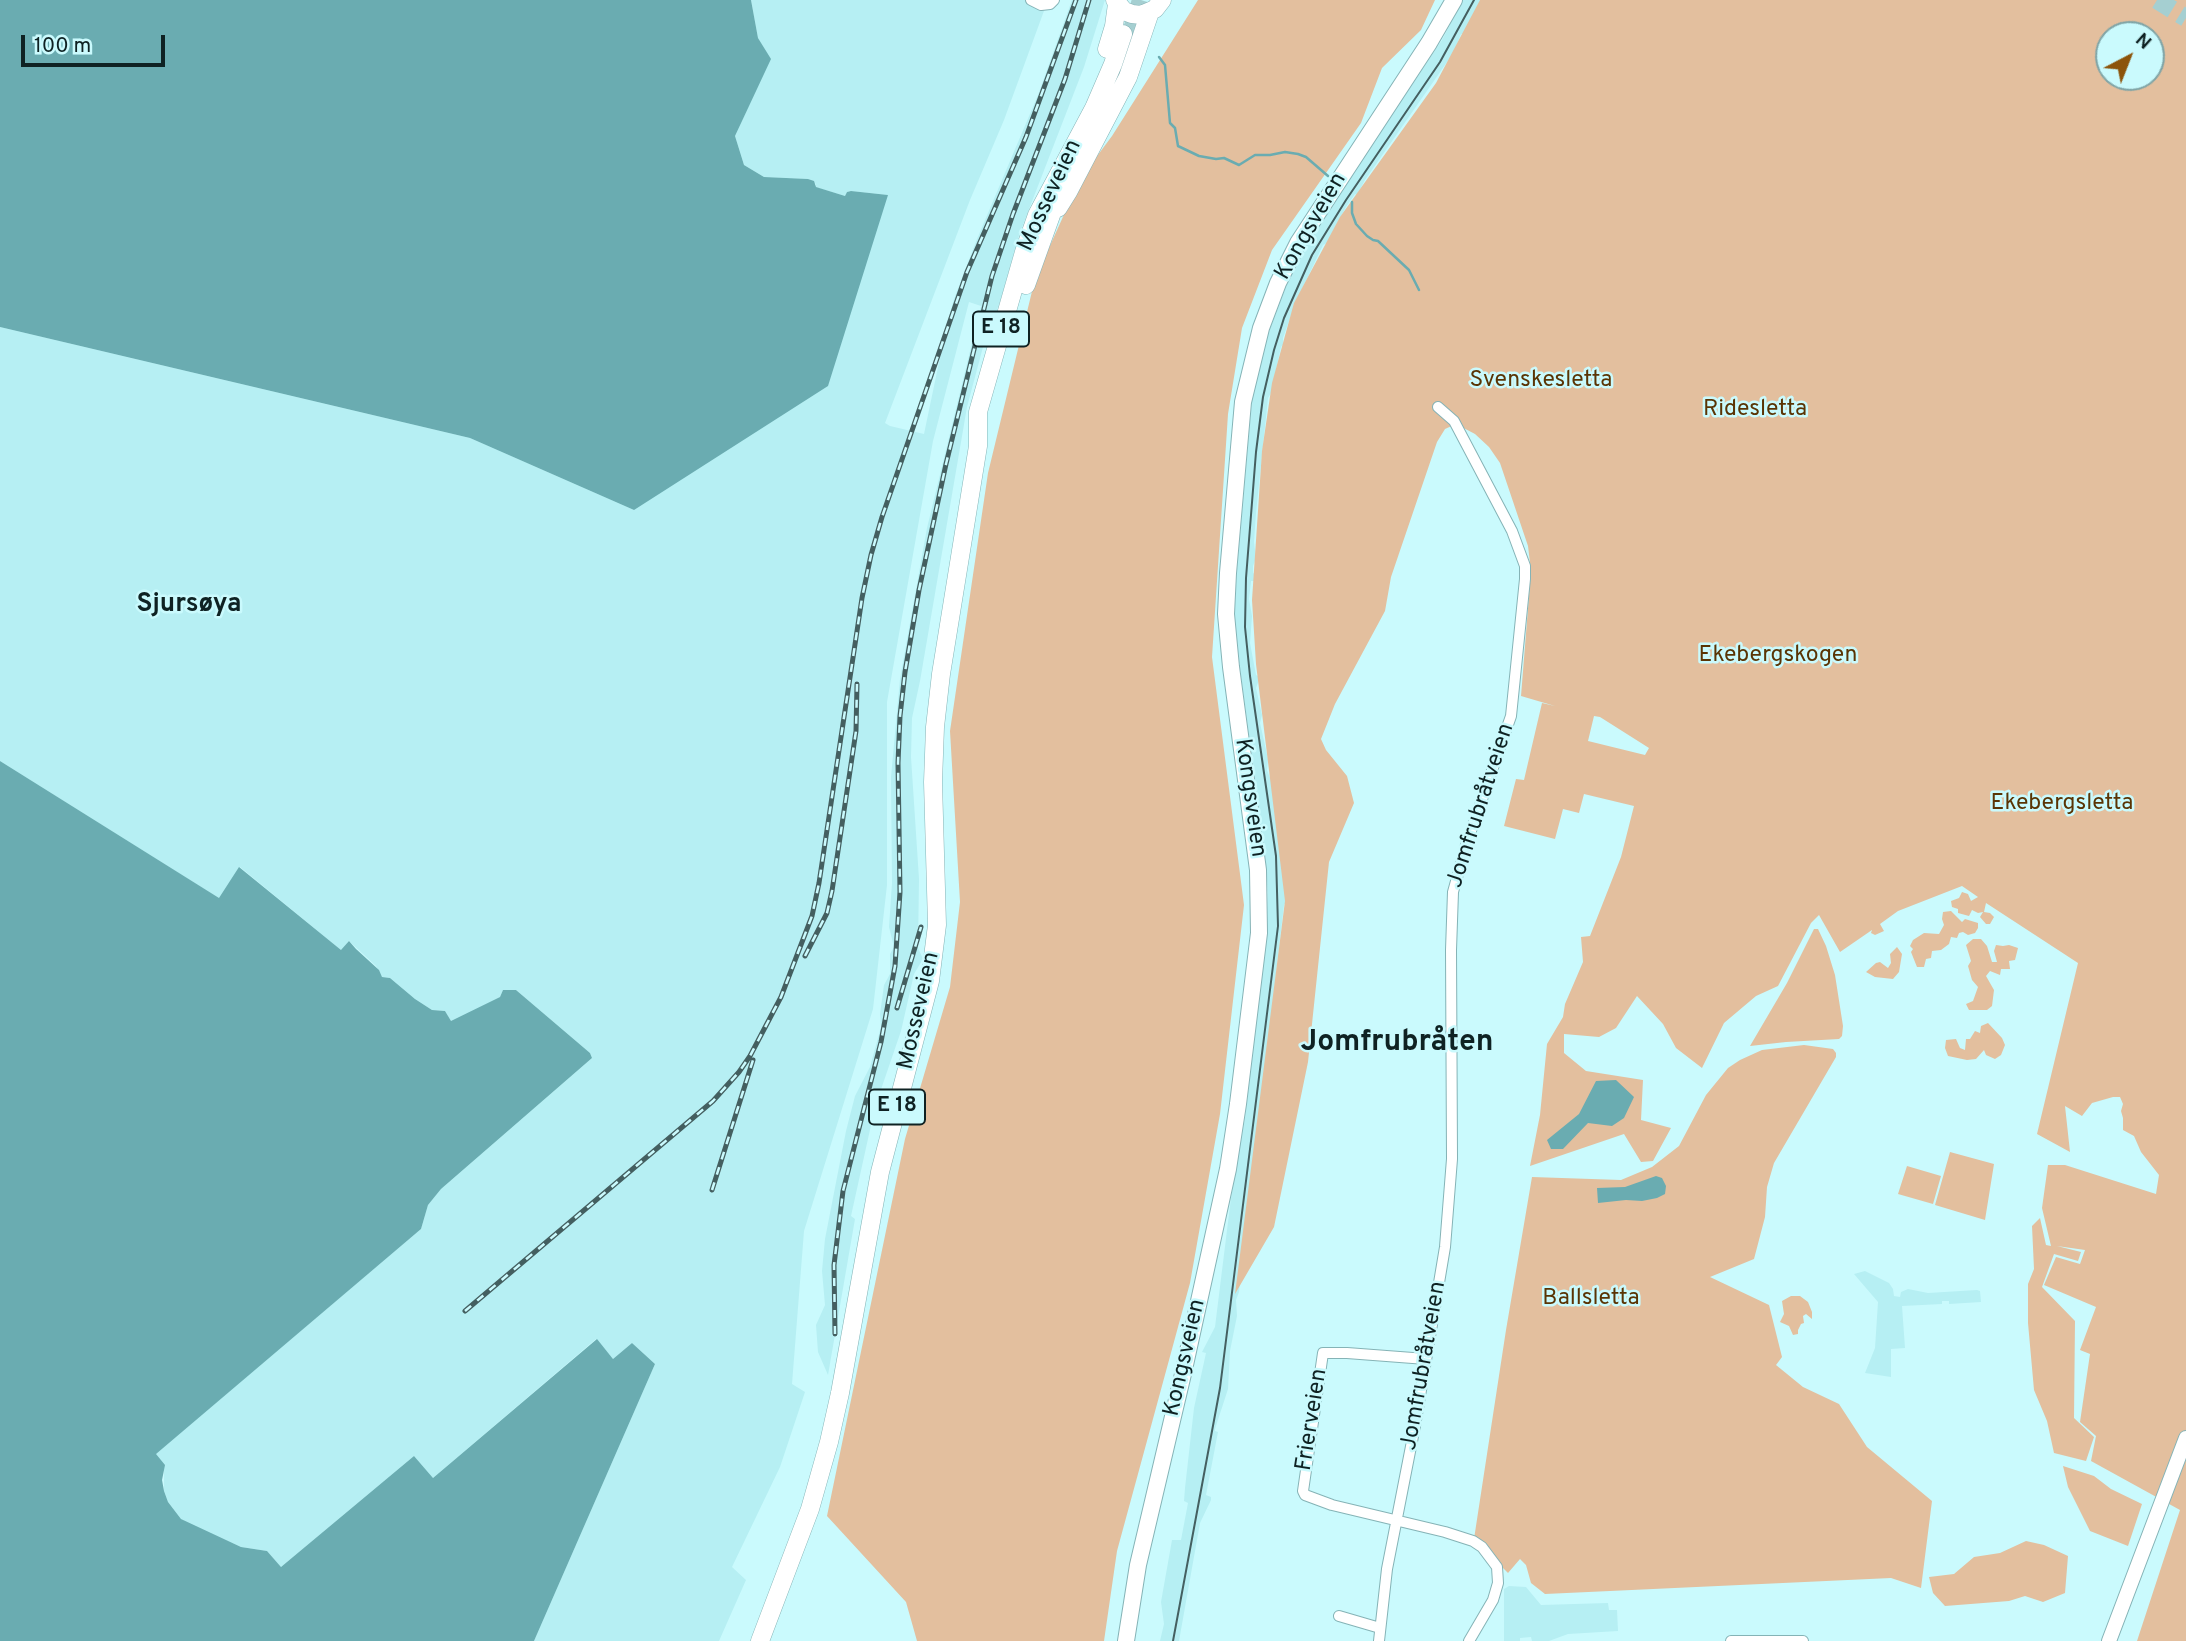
<!DOCTYPE html>
<meta charset="utf-8">
<style>
body{margin:0}
#map{position:relative;width:2186px;height:1641px;overflow:hidden;background:#cafafd;font-family:Overpass,sans-serif}
canvas{display:block}
.north{position:absolute;left:2095px;top:21px;width:70px;height:70px;box-sizing:border-box;background:#cafafd;border:2px solid #7fa4a6;border-radius:50%;rotate:42deg;font-size:19px;font-weight:700;line-height:28px;text-align:center;color:#0f2223}
.north::after{content:'';display:block;margin:auto;width:24px;height:32px;background:#8c540b;clip-path:polygon(50% 0,100% 100%,50% 72%,0 100%)}
.scale{position:absolute;left:21px;top:35px;width:144px;height:32px;box-sizing:border-box;border:4px solid #0f2223;border-top:0;padding-left:9px;font-size:21px;line-height:24px;white-space:nowrap;color:#0f2223;-webkit-text-stroke:5px #cafafd;paint-order:stroke}
</style>
<div id="map">
<canvas width="2186" height="1641"></canvas>
<div class="north">N</div>
<div class="scale">100 m</div>
</div>
<script>
const context = document.querySelector('canvas').getContext('2d');
context.lineJoin = 'round';
function fill(path, color) { context.fillStyle = color; context.fill(path, 'evenodd'); }
const shape = rows => new Path2D(rows.map(r => 'M' + r).join(''));
function trace(path, color, width, dash) { context.strokeStyle = color; context.lineWidth = width; context.lineCap = dash ? 'butt' : 'round'; context.setLineDash(dash || []); context.stroke(path); }
function drawText(font, color, halo, rows, align = 'center') {
  context.font = font + ' Overpass,sans-serif'; context.lineWidth = 5; context.setLineDash([]); context.textBaseline = 'middle'; context.strokeStyle = halo; context.fillStyle = color; for (const [text, x, y, turn = 0] of rows) {
    context.save(); context.translate(x, y); context.rotate((+turn || 0) * Math.PI / 180); context.textAlign = isNaN(turn) ? turn : align; if (halo) context.strokeText(text, 0, 0); context.fillText(text, 0, 0); context.restore();
  }
}
const built = shape([
 [751,0,1048,0,1004,120,970,200,885,423,890,426,924,434,947,324,954,299,977,239,1038,95,1072,0,1105,0,1084,67,1019,235,1001,299,983,347,967,407,920,681,912,718,911,757,919,879,918,948,923,959,914,974,901,1031,875,1107,851,1216,855,1219,828,1375,818,1352,816,1325,825,1305,822,1271,825,1239,846,1131,855,1096,870,1067,881,1027,880,1014,884,985,890,974,890,954,894,947,889,927,892,883,891,777,900,679,927,528,981,306,969,302,933,441,887,702,887,885,873,1009,804,1231,792,1384,805,1392,780,1467,732,1567,746,1580,719,1641,534,1641,655,1364,632,1343,613,1359,596,1339,433,1478,414,1456,281,1567,267,1551,241,1547,189,1524,181,1519,168,1502,164,1491,164,1469,155,1454,421,1229,428,1205,441,1189,592,1058,590,1053,516,990,503,990,500,997,451,1022,445,1011,432,1010,415,999,390,978,382,977,376,966,349,941,342,951,240,867,220,899,0,761,0,327,470,438,634,510,888,195,851,191,847,192,845,196,815,187,816,184,808,179,764,177,744,165,735,136,770,59,758,38],
 [1463,0,1484,0,1465,35,1461,34,1454,52,1365,180,1357,195,1355,194,1346,207,1327,243,1323,245,1295,304,1283,338,1283,345,1281,347,1271,393,1268,398,1256,513,1254,542,1256,558,1253,566,1253,573,1255,574,1254,581,1251,581,1249,599,1252,616,1250,643,1256,675,1260,677,1256,688,1262,715,1260,723,1268,759,1267,770,1272,783,1287,901,1284,905,1239,1292,1236,1300,1237,1316,1230,1351,1228,1389,1215,1429,1215,1431,1218,1432,1206,1495,1211,1497,1211,1500,1200,1523,1179,1641,1160,1641,1164,1624,1161,1602,1172,1540,1181,1540,1188,1503,1184,1501,1185,1488,1194,1408,1206,1353,1202,1352,1215,1327,1231,1198,1245,1118,1267,933,1268,893,1265,853,1234,624,1237,569,1252,399,1268,334,1288,282,1301,254,1331,205,1442,40],
 [1865,1271,1889,1283,1893,1289,1894,1296,1900,1297,1901,1292,1908,1289,1928,1293,1977,1290,1980,1291,1981,1302,1949,1304,1949,1301,1942,1301,1942,1304,1902,1306,1905,1348,1891,1349,1891,1377,1865,1373,1875,1348,1878,1302,1854,1274],
 [1509,1586,1526,1587,1541,1605,1608,1603,1609,1610,1617,1610,1618,1631,1568,1634,1549,1641,1532,1641,1531,1637,1520,1638,1520,1641,1504,1641,1504,1589]
]);
const green = shape([
 [1198,0,1435,0,1421,30,1382,68,1361,123,1272,250,1242,328,1228,414,1212,657,1244,905,1220,1114,1190,1283,1117,1551,1104,1641,917,1641,906,1602,827,1516,905,1139,950,987,960,902,950,731,988,473,1035,279,1080,179,1112,136],
 [1480,0,2186,0,2186,1641,2137,1641,2180,1510,2091,1461,2096,1436,2080,1422,2090,1354,2080,1350,2096,1307,2044,1285,2056,1257,2080,1264,2085,1250,2057,1246,2081,1252,2078,1261,2054,1254,2042,1287,2075,1321,2074,1418,2094,1437,2086,1461,2054,1453,2047,1421,2034,1390,2028,1323,2028,1284,2034,1269,2032,1226,2040,1218,2046,1245,2051,1246,2042,1208,2048,1165,2065,1165,2156,1194,2159,1175,2141,1152,2134,1136,2123,1130,2123,1118,2121,1111,2123,1104,2120,1097,2113,1097,2092,1103,2082,1116,2065,1106,2070,1152,2037,1134,2078,963,1986,903,1984,912,1990,913,1994,917,1990,924,1986,924,1980,917,1983,912,1978,913,1972,910,1969,916,1958,913,1958,909,1952,907,1951,901,1959,898,1962,892,1968,894,1971,901,1978,897,1962,886,1898,911,1880,924,1884,931,1875,935,1871,933,1872,930,1840,952,1819,915,1811,923,1778,986,1756,996,1724,1023,1702,1068,1676,1048,1663,1024,1637,996,1616,1028,1599,1037,1564,1034,1564,1053,1586,1071,1643,1080,1641,1120,1671,1128,1653,1161,1641,1162,1624,1134,1530,1166,1540,1115,1547,1044,1563,1017,1565,1004,1583,962,1581,937,1590,936,1621,857,1634,806,1584,794,1579,813,1563,809,1555,839,1504,826,1516,779,1524,780,1542,703,1555,706,1521,696,1531,571,1528,546,1500,463,1489,447,1475,434,1456,424,1445,429,1437,442,1391,577,1385,611,1335,704,1321,739,1326,750,1347,776,1354,803,1329,862,1308,1062,1274,1227,1235,1294,1285,901,1256,664,1252,600,1262,451,1272,383,1294,303,1340,217,1436,83],
 [2109,35,2151,35,2151,77,2109,77],
 [1594,716,1600,717,1649,748,1645,755,1588,741],
 [1951,911,1962,922,1965,919,1978,923,1978,928,1975,933,1968,935,1963,932,1959,933,1957,938,1951,937,1949,944,1941,950,1932,951,1931,958,1926,959,1924,967,1917,967,1911,952,1913,949,1910,946,1913,940,1924,933,1939,934,1944,925,1942,919,1943,912],
 [1814,929,1818,929,1826,946,1835,975,1843,1026,1842,1036,1839,1039,1786,1042,1750,1046,1787,983],
 [1973,939,1981,939,1987,946,1992,962,1997,962,1994,951,1996,945,2003,946,2009,945,2018,948,2015,960,2009,961,2010,969,2001,969,2000,975,1990,971,1986,976,1994,990,1992,1006,1987,1010,1969,1010,1966,1004,1973,1001,1978,987,1972,980,1968,966,1971,961,1966,945],
 [1897,947,1902,954,1899,972,1893,979,1875,977,1866,972,1876,963,1880,962,1888,968,1891,963,1890,954],
 [1988,1023,2002,1038,2005,1045,2001,1055,1995,1059,1986,1055,1984,1050,1976,1059,1967,1060,1948,1056,1945,1048,1946,1040,1956,1039,1960,1048,1965,1050,1966,1039,1970,1039,1975,1031,1980,1033,1981,1026],
 [1804,1045,1833,1049,1836,1053,1836,1057,1774,1163,1767,1187,1765,1217,1754,1259,1710,1277,1769,1305,1782,1357,1776,1365,1803,1387,1839,1404,1867,1447,1932,1501,1921,1588,1891,1578,1545,1594,1531,1583,1526,1565,1520,1559,1508,1573,1474,1539,1506,1330,1532,1177,1621,1180,1652,1167,1679,1146,1706,1095,1728,1068,1740,1060,1762,1050],
 [1950,1152,1994,1164,1985,1220,1935,1205],
 [1907,1166,1941,1176,1933,1204,1898,1194],
 [1791,1296,1800,1296,1808,1302,1812,1312,1812,1319,1806,1314,1803,1316,1804,1323,1801,1324,1798,1330,1798,1334,1793,1335,1789,1326,1780,1322,1784,1314,1782,1301],
 [2063,1466,2094,1476,2111,1489,2142,1504,2128,1546,2090,1531,2068,1487],
 [2026,1541,2044,1545,2068,1556,2065,1593,2043,1602,2025,1596,2009,1601,1945,1606,1933,1593,1929,1577,1954,1574,1974,1557,2000,1553]
]);
const water = shape([
 [0,0,751,0,758,38,771,59,735,136,744,165,764,177,808,179,814,181,816,187,845,196,847,192,851,191,888,195,828,386,634,510,470,438,0,327],
 [0,761,219,898,239,867,341,950,349,941,356,949,379,970,382,977,390,978,415,999,432,1010,445,1011,451,1021,500,997,503,990,516,990,590,1053,592,1058,441,1189,428,1205,421,1229,156,1454,165,1465,162,1480,164,1491,168,1502,181,1519,241,1547,267,1551,281,1567,414,1456,433,1478,597,1339,613,1359,632,1343,655,1364,534,1641,0,1641],
 [1616,1080,1634,1097,1624,1118,1612,1126,1588,1123,1563,1149,1551,1149,1547,1140,1579,1114,1596,1081],
 [1656,1176,1662,1178,1666,1186,1665,1194,1657,1198,1642,1201,1626,1200,1598,1203,1597,1188,1625,1187]
]);
const stream = shape([
 [1159,57,1165,65,1170,123,1175,128,1178,146,1199,156,1216,159,1224,158,1239,165,1255,155,1270,155,1285,152,1298,154,1306,157,1328,176],
 [1352,202,1352,213,1356,224,1367,236,1373,240,1378,241,1409,270,1419,290]
]);
const trunkTunnel = shape([
 [2157,0,2186,18],
 [1130,36,1141,0]
]);
const minor = shape([
 [1031,0,1041,5,1050,4,1054,0],
 [1426,1359,1347,1353,1323,1353,1303,1491,1305,1495,1332,1505,1445,1532,1473,1541,1482,1547,1497,1567,1498,1583,1493,1600,1469,1641],
 [1339,1616,1380,1628],
 [1379,1641,1387,1569,1415,1426,1445,1247,1452,1159,1451,950,1453,892,1466,845,1511,716,1525,579,1525,566,1512,531,1454,421,1438,407],
 [1731,1641,1803,1641]
]);
const tertiary = shape([
 [2109,1641,2186,1438]
]);
const secondary = shape([
 [1126,1641,1138,1565,1183,1374,1228,1169,1238,1104,1259,933,1258,870,1231,667,1226,614,1228,573,1243,402,1261,328,1278,283,1298,243,1429,43,1454,0]
]);
const trunk = shape([
 [1115,0,1124,11,1132,14,1141,15,1155,9,1162,0],
 [1107,49,1114,26,1117,4],
 [1058,208,1068,192,1128,77,1150,12],
 [1026,285,1059,193],
 [760,1641,810,1509,829,1442,840,1393,880,1172,930,981,937,925,933,782,935,727,941,674,978,446,978,412,1024,252,1037,215,1094,108,1113,64,1123,34]
]);
const tram = shape([
 [1173,1641,1220,1388,1278,926,1276,856,1250,676,1245,627,1246,578,1256,452,1263,397,1274,350,1284,318,1312,255,1346,200,1440,62,1474,0]
]);
const rail = shape([
 [805,956,827,913,832,891,856,731,857,684],
 [897,1008,921,927],
 [712,1190,753,1060],
 [465,1311,713,1101,739,1072,750,1056,781,997,812,916,819,883,862,598,871,555,882,517,967,272,1026,137,1076,0],
 [835,1334,834,1265,843,1191,881,1042,895,966,900,892,898,763,900,716,905,672,919,590,946,464,992,276,1013,214,1065,79,1089,0]
]);
const shields = [
 [1001,329,56],
 [897,1107,56]
];
const shieldNames = [
 ["E 18",1001,329],
 ["E 18",897,1107]
];
const streetNames = [
 ["Mosseveien",1051,196,-65],
 ["Kongsveien",1312,227,-60],
 ["Kongsveien",1249,798,82],
 ["Jomfrubråtveien",1482,806,-72],
 ["Mosseveien",920,1011,-77],
 ["Kongsveien",1186,1358,-77],
 ["Jomfrubråtveien",1425,1366,-80],
 ["Frierveien",1313,1420,-81]
];
const parkNames = [
 ["Svenskesletta",1541,381],
 ["Ridesletta",1755,410],
 ["Ekebergskogen",1778,656],
 ["Ekebergsletta",2062,804],
 ["Ballsletta",1591,1299]
];
const quarterNames = [
 ["Sjursøya",189,606]
];
const districtNames = [
 ["Jomfrubråten",1397,1044]
];
fill(built, '#b6eff3');
fill(green, '#e3bf9e');
fill(water, '#6aacb1');
trace(stream, '#6aacb1', 2.5);
trace(trunkTunnel, '#a5cfd1', 18, [18, 9]);
trace(minor, '#85b3b6', 12);
trace(tertiary, '#85b3b6', 16);
trace(secondary, '#85b3b6', 18);
trace(trunk, '#85b3b6', 19);
trace(minor, '#fff', 10);
trace(tertiary, '#fff', 14);
trace(secondary, '#fff', 16);
trace(trunk, '#fff', 18);
trace(tram, '#445f60', 2);
trace(rail, '#445f60', 5);
trace(rail, '#cafafd', 2.5, [8]);
for (const [x, y, w] of shields) { const box = new Path2D(); box.roundRect(x - w / 2, y - 17.5, w, 35, 5); context.fillStyle = '#cafafd'; context.fill(box); trace(box, '#0f2223', 2); }
drawText('bold 21px', '#0f2223', null, shieldNames);
drawText('23px', '#0f2223', '#cafafd', streetNames);
drawText('23px', '#5a3404', '#cafafd', parkNames);
drawText('bold 26px', '#0f2223', '#cafafd', quarterNames);
drawText('bold 30px', '#0f2223', '#cafafd', districtNames);
</script>
